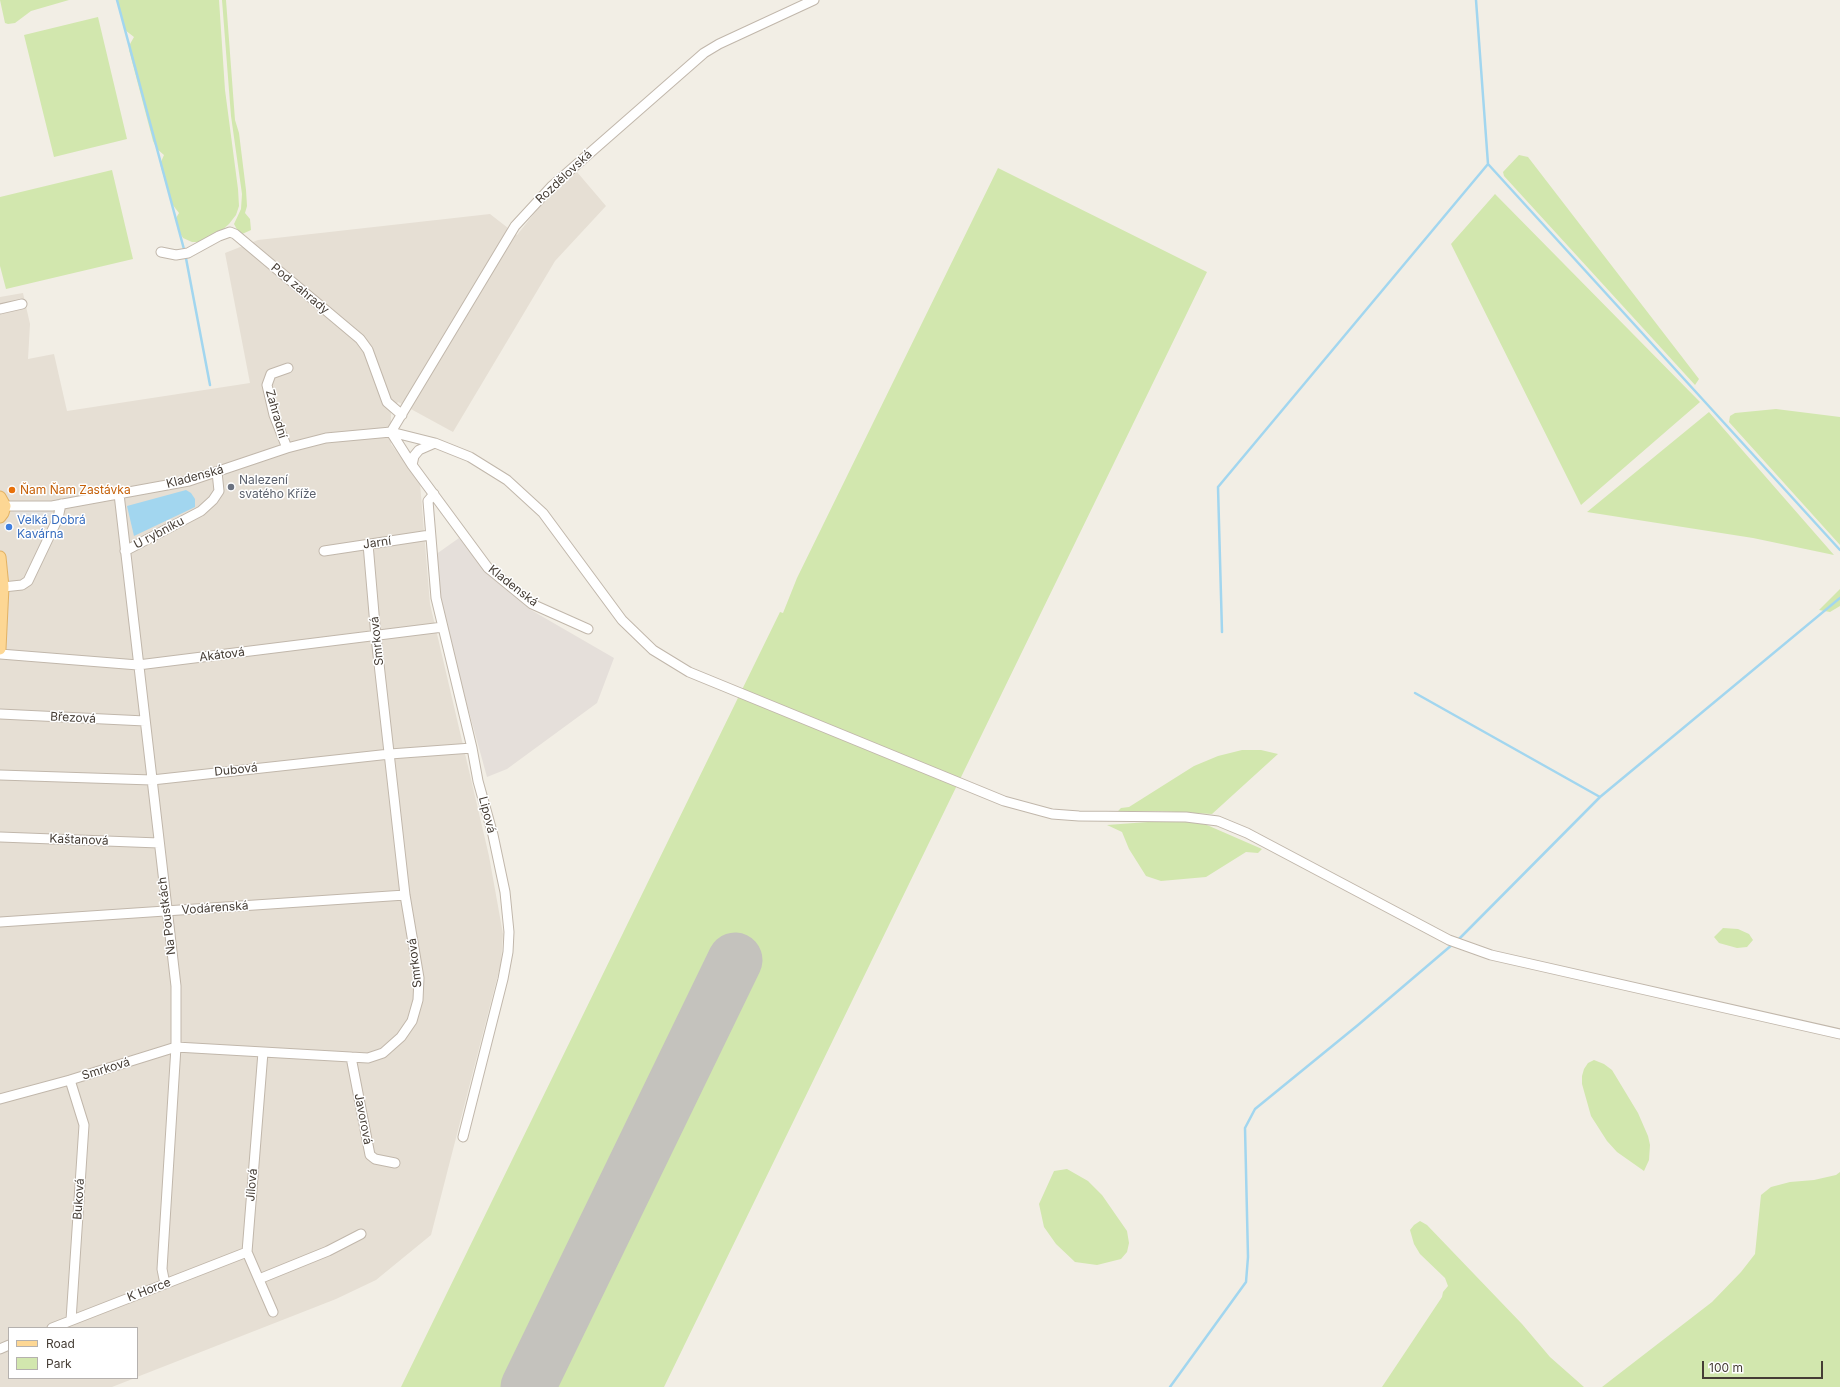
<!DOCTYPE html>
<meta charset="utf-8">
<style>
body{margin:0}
#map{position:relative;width:1840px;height:1387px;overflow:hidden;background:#f2eee5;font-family:Inter,sans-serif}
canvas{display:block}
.legend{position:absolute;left:8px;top:1327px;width:130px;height:52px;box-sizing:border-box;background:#fff;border:1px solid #b5b1ae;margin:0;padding:5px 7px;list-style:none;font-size:12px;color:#453d35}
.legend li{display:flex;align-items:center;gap:8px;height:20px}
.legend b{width:20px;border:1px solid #b5b1ae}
.scale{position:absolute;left:1702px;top:1361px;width:121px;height:18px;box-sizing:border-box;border:2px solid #453d35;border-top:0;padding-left:5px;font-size:12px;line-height:14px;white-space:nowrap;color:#453d35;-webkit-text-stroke:3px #fff;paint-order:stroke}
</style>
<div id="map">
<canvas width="1840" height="1387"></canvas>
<ul class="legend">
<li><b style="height:5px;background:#fdd794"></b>Road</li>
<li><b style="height:11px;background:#d2e7ae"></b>Park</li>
</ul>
<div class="scale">100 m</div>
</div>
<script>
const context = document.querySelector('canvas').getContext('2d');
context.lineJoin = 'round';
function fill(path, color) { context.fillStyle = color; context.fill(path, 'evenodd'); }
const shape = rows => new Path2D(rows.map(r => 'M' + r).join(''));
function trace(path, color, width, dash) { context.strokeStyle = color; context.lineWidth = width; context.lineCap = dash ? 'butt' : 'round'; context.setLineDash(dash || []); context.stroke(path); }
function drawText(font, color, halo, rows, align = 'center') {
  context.font = font + ' Inter,sans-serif'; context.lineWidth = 3; context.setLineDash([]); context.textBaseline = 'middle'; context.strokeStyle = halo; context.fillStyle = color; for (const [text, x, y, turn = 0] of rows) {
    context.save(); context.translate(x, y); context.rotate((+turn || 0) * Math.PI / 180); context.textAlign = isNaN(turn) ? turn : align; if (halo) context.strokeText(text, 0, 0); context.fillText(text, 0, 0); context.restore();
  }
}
const residential = shape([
 [577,172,606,206,555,261,453,432,398,402,391,412,391,444,420,483,430,604,489,856,503,934,501,963,431,1235,376,1280,336,1299,137,1377,137,1328,9,1328,9,1378,135,1378,112,1387,0,1387,0,297,23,293,30,324,28,359,54,354,67,411,250,383,225,253,258,240,490,214,517,235,544,201]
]);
const industrial = shape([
 [459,538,488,575,531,610,614,658,597,703,507,769,487,777,448,636,438,593,435,555]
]);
const green = shape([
 [0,0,69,0,31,11,15,23,8,24,5,23],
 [117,0,219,0,225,90,238,189,239,206,236,215,229,224,220,232,199,242,192,242,183,238,178,230,176,218,179,213,172,204,160,164,164,155,157,149,153,141,129,50,130,44,134,37,125,30],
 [222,0,226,0,235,120,239,133,246,190,247,206,245,213,250,219,251,230,240,235,234,224,241,209,242,194,231,116],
 [98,17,127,139,54,157,24,35],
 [1519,155,1528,157,1699,379,1695,385,1504,176,1503,172],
 [998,168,1207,272,664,1387,401,1387,780,612,783,613,797,578],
 [112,170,133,259,6,289,0,266,0,197],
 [1495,194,1700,402,1581,505,1451,244],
 [1776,409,1840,417,1840,545,1729,422,1730,416,1735,413],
 [1709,412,1834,555,1753,538,1587,512],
 [1840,589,1840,606,1830,612,1819,610],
 [1242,750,1261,750,1278,754,1212,814,1158,811,1118,811,1121,808,1129,807,1194,766,1218,756],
 [1175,820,1200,822,1262,849,1258,853,1246,852,1206,877,1161,881,1146,876,1129,849,1122,832,1107,825],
 [1723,928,1738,929,1749,934,1753,940,1747,947,1737,948,1719,943,1714,937],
 [1594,1060,1604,1064,1612,1070,1638,1113,1648,1136,1650,1145,1649,1160,1644,1171,1617,1152,1607,1141,1591,1116,1582,1084,1582,1076,1584,1069,1588,1063],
 [1067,1169,1088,1181,1102,1195,1127,1231,1129,1243,1127,1252,1121,1259,1097,1265,1075,1262,1056,1244,1044,1227,1039,1204,1054,1171],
 [1840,1172,1840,1387,1602,1387,1712,1302,1741,1272,1755,1254,1761,1195,1771,1187,1790,1182,1814,1180,1836,1175],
 [1420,1221,1427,1225,1522,1324,1550,1357,1584,1387,1382,1387,1442,1297,1443,1292,1448,1286,1445,1278,1420,1254,1414,1244,1410,1230,1414,1225]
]);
const parking = shape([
 [13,506,50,506,51,516,16,519]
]);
const water = shape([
 [186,490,191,493,195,499,195,507,134,536,127,506]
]);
const stream = shape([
 [117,0,185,253,210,385],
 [1476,0,1488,164,1840,550],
 [1222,632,1218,487,1488,164],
 [1415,693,1600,797],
 [1457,941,1600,797,1840,598],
 [1170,1387,1246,1282,1248,1257,1245,1128,1255,1109,1358,1025,1453,944]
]);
const runway = shape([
 [528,1387,735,960]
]);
const minor = shape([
 [161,252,176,255,188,253,219,236,230,232,235,234,360,339,368,350,387,402,402,415],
 [0,309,22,304],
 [391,432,515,226,551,187,704,53,719,44,814,0],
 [391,432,412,465,488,568,532,604,588,629],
 [287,448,274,415,267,385,271,374,288,368],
 [412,465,414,456,419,450,435,443],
 [119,494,176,986,176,1047,162,1269,165,1284],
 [434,494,428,501,436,598,472,748,478,781,493,835,505,892,509,932,508,952,503,979,463,1137],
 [5,506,52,506,189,481,287,448,326,438,391,432,435,443,470,457,507,480,543,513,622,620,653,650,689,672,1004,801,1052,814,1079,816,1186,817,1218,821,1247,833,1449,940,1491,955,1840,1034],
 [125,551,201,511,213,500,219,491,217,472],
 [324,551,430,535],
 [3,587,22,585,28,581,58,518,61,504],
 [0,654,138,665,443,627],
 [0,714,145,721],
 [0,775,152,780,390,754,472,748],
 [0,837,159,843],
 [0,922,405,895],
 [263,1052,247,1252,273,1312],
 [351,1057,370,1155,375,1159,395,1163],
 [70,1080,84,1125,71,1320],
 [0,1099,70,1080,176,1047,368,1058,383,1053,401,1037,412,1021,418,1000,419,978,405,895,376,637,368,544],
 [259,1279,328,1251,361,1234],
 [52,1328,247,1252],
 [0,1349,9,1345]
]);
const major = shape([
 [0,497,5,506,3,513,0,517],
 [0,557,3,587,0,649]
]);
const markers = [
 [231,487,4,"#6b7280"],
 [12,490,4,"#e8710a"],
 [9,527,4,"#3f7fe0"]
];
const streetNames = [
 ["Rozdělovská",564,177,-43],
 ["Pod zahrady",300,289,40],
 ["Zahradní",276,414,74],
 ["Kladenská",195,477,-15],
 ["U rybníku",159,533,-28],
 ["Jarní",377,543,-8],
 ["Kladenská",513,586,38],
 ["Smrková",377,641,-96],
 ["Akátová",222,655,-7],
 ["Březová",73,718,3],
 ["Dubová",236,770,-6],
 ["Lipová",487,815,75],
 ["Kaštanová",79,840,2],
 ["Vodárenská",215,908,-4],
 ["Na Poustkách",167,916,-97],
 ["Smrková",415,963,-97],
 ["Smrková",106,1069,-17],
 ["Javorová",363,1119,79],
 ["Jílová",252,1185,-85],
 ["Buková",79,1199,-86],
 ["K Horce",149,1290,-21]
];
const worshipNames = [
 ["Nalezení",239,480],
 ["svatého Kříže",239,494]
];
const foodNames = [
 ["Ňam Ňam Zastávka",20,490]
];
const shopNames = [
 ["Velká Dobrá",17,520],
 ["Kavárna",17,534]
];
fill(residential, '#e6dfd4');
fill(industrial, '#e5dfda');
fill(green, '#d2e7ae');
fill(parking, '#e3e1de');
fill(water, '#a2d6ef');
trace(stream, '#a2d6ef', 2.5);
trace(runway, '#c4c2bd', 55);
trace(minor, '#c1b7ab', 11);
trace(major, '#e2b264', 13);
trace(minor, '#fff', 9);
trace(major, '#fdd794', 11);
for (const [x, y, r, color] of markers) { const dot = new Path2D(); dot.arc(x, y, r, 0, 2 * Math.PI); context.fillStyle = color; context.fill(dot); trace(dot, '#fff', 1.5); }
drawText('12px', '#453d35', '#fff', streetNames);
drawText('12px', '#5b616d', '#fff', worshipNames, 'left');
drawText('12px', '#c56008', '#fff', foodNames, 'left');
drawText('12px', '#366cbe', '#fff', shopNames, 'left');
</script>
